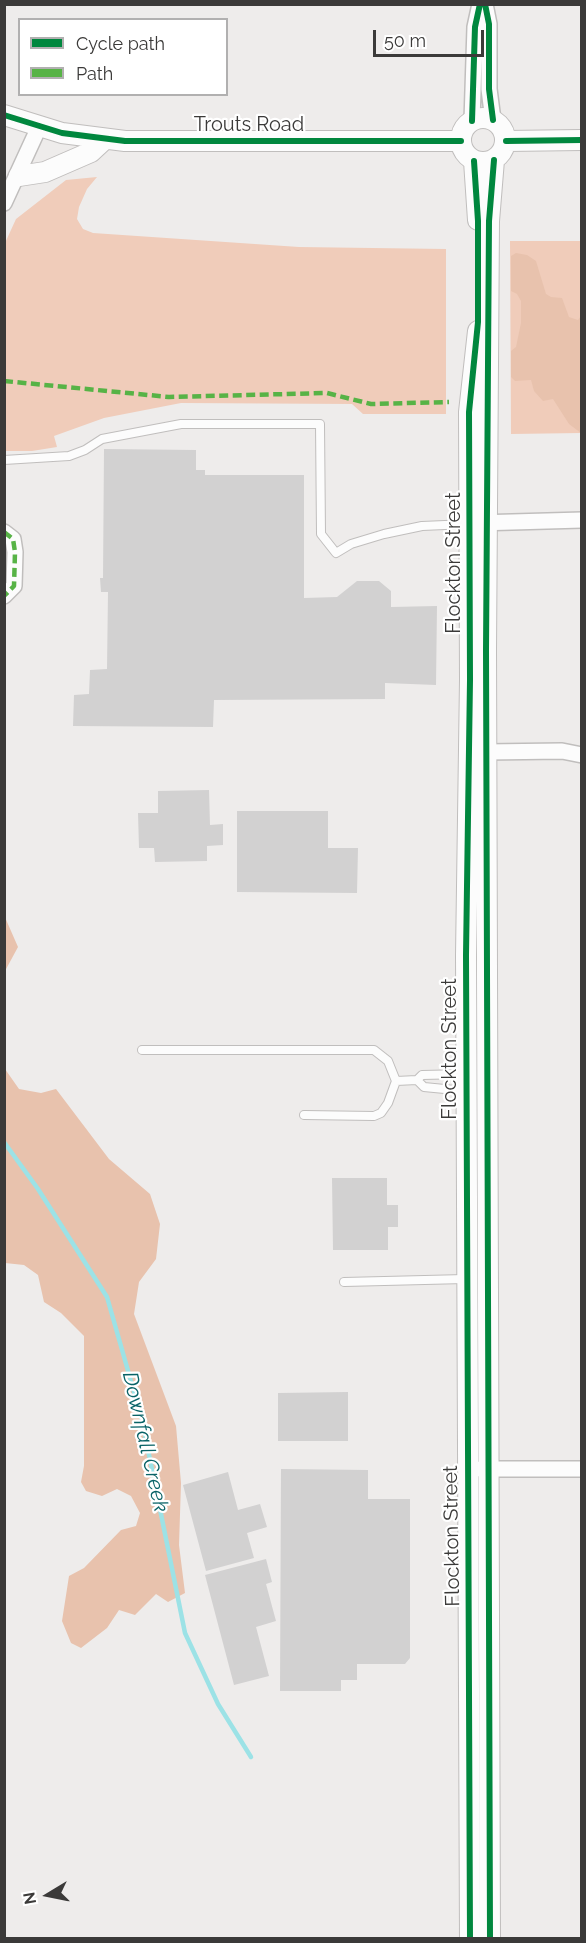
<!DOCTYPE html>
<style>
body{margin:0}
#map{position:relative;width:586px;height:1943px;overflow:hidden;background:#eeeceb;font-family:Raleway,sans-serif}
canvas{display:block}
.frame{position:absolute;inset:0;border:6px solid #3b3a39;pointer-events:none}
.legend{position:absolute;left:18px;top:18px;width:210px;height:78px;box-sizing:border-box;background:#fff;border:2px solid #b1b0b0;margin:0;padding:8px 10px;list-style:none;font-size:18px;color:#3b3a39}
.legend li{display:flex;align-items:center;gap:12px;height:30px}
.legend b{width:30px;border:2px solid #b1b0b0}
.north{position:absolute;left:18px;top:1865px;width:60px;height:60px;-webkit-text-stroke:4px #fff;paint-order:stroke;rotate:260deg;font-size:16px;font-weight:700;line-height:24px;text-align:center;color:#3b3a39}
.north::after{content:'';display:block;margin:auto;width:21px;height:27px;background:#3b3a39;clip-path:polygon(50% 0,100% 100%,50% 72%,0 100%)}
.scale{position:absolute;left:373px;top:30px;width:111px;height:27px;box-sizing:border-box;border:3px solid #3b3a39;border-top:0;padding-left:8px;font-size:18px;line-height:21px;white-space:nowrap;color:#3b3a39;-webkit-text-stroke:4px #fff;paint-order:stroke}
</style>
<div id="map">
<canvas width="586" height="1943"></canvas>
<div class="frame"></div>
<ul class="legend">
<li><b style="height:8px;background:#00873e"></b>Cycle path</li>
<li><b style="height:8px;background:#57b346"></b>Path</li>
</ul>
<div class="north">N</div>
<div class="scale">50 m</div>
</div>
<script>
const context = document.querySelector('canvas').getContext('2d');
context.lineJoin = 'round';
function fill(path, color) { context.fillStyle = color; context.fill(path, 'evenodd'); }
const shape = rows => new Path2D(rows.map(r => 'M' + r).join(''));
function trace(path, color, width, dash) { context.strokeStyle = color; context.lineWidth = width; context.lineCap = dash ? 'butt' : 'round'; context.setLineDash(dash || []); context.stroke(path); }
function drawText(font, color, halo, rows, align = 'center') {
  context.font = font + ' Raleway,sans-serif'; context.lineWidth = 4.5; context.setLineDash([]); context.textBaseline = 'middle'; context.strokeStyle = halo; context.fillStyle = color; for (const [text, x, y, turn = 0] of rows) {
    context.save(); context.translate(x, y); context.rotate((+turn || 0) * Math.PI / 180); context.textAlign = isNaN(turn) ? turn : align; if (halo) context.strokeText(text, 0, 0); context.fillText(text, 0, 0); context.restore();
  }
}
const green = shape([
 [97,177,87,189,79,207,77,219,83,229,93,233,299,247,446,249,446,414,363,414,352,404,181,403,104,418,54,436,57,447,32,451,5,451,5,243,16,219,66,180],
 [510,241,581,241,581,433,511,434]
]);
const forest = shape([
 [516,253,527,255,536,261,546,294,551,297,562,298,569,317,578,320,581,316,581,433,569,424,553,399,543,401,534,391,531,380,515,381,511,377,511,351,516,347,521,323,521,301,517,294,511,291,511,256],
 [4,915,18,947,5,971,4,971],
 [5,1069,19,1089,41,1093,56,1089,109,1159,150,1194,160,1224,156,1259,139,1282,134,1314,176,1426,181,1483,179,1545,185,1593,168,1602,156,1594,135,1615,119,1610,107,1628,81,1648,71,1643,62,1621,69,1576,84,1568,121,1530,136,1526,140,1513,131,1496,117,1489,102,1496,86,1491,81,1482,84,1466,84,1336,61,1313,44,1302,38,1275,24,1265,5,1263]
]);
const stream = shape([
 [4,1142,38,1189,107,1297,142,1420,185,1633,218,1704,251,1757]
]);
const building = shape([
 [104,449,196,450,196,470,205,470,205,475,304,475,304,598,337,597,357,581,379,581,391,591,391,607,437,606,436,685,385,683,385,699,214,700,213,727,73,726,74,695,89,694,90,670,107,669,108,592,101,592,100,578,103,578],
 [209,790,210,825,223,824,223,845,207,846,207,861,155,862,154,848,139,848,138,813,158,813,158,791],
 [237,811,328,811,328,848,358,848,357,893,237,892],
 [332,1178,387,1178,387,1205,398,1205,398,1227,388,1227,388,1250,333,1250],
 [348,1392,348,1441,278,1441,278,1393],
 [281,1469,368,1470,368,1499,410,1499,410,1658,405,1664,357,1664,357,1680,341,1680,341,1691,280,1691],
 [228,1472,238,1510,260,1504,267,1527,247,1533,254,1558,206,1571,183,1485],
 [266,1559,272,1582,266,1584,276,1621,256,1627,269,1676,234,1685,205,1575]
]);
const lane = shape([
 [4,460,69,456,85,450,102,439,181,424,320,424,321,534,336,553,351,544,384,534,422,526,468,524],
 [142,1050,374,1050,388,1061,396,1081],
 [465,1091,424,1087,417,1080,422,1075,466,1074],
 [304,1115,374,1116,381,1113,388,1103,396,1081,417,1080],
 [344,1282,465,1279]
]);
const street = shape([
 [485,4,489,24,489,89,493,120],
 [472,121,475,27,480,4],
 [4,203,39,127],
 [477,523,582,520],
 [4,532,13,539,15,552,14,586,4,596],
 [486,752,562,751,582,755],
 [480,1469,582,1469]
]);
const secondary = shape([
 [4,115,62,133,125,141,461,141],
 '461 140a22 22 0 1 1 44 0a22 22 0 1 1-44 0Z',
 [506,141,582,140],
 [474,161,478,220],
 [19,176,45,172,91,152,105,139],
 [470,1938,466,955,470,680,469,412,478,331],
 [490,1938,486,650,489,221,494,160]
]);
const quiet = shape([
 [4,381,169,397,327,393,371,404,449,402],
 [4,532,13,539,15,552,14,586,4,596]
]);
const cycleway = shape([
 [485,4,489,24,489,89,493,120],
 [4,115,62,133,125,141,461,141],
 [472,121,475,27,480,4],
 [506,141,582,140],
 [470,1938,466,955,470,680,469,412,478,322,478,221,474,161],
 [490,1938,486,650,489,221,494,160]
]);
const streetNames = [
 ["Trouts Road",249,125],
 ["Flockton Street",454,563,-90],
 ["Flockton Street",450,1049,-90],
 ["Flockton Street",452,1536,-91]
];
const waterNames = [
 ["Downfall Creek",145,1442,77]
];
fill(green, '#f0ccba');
fill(forest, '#e8c2ad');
trace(stream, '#9ce2e6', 4.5);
fill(building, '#d2d1d1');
trace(lane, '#c0bebd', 10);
trace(street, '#c0bebd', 18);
trace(secondary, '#c0bebd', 22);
trace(lane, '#fcfcfc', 8);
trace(street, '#fcfcfc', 15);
trace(secondary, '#fcfcfc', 20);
trace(quiet, '#57b346', 4.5, [9, 4.5]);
trace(cycleway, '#00873e', 6);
drawText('20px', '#3b3a39', '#fff', streetNames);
drawText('italic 21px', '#096367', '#fff', waterNames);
</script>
